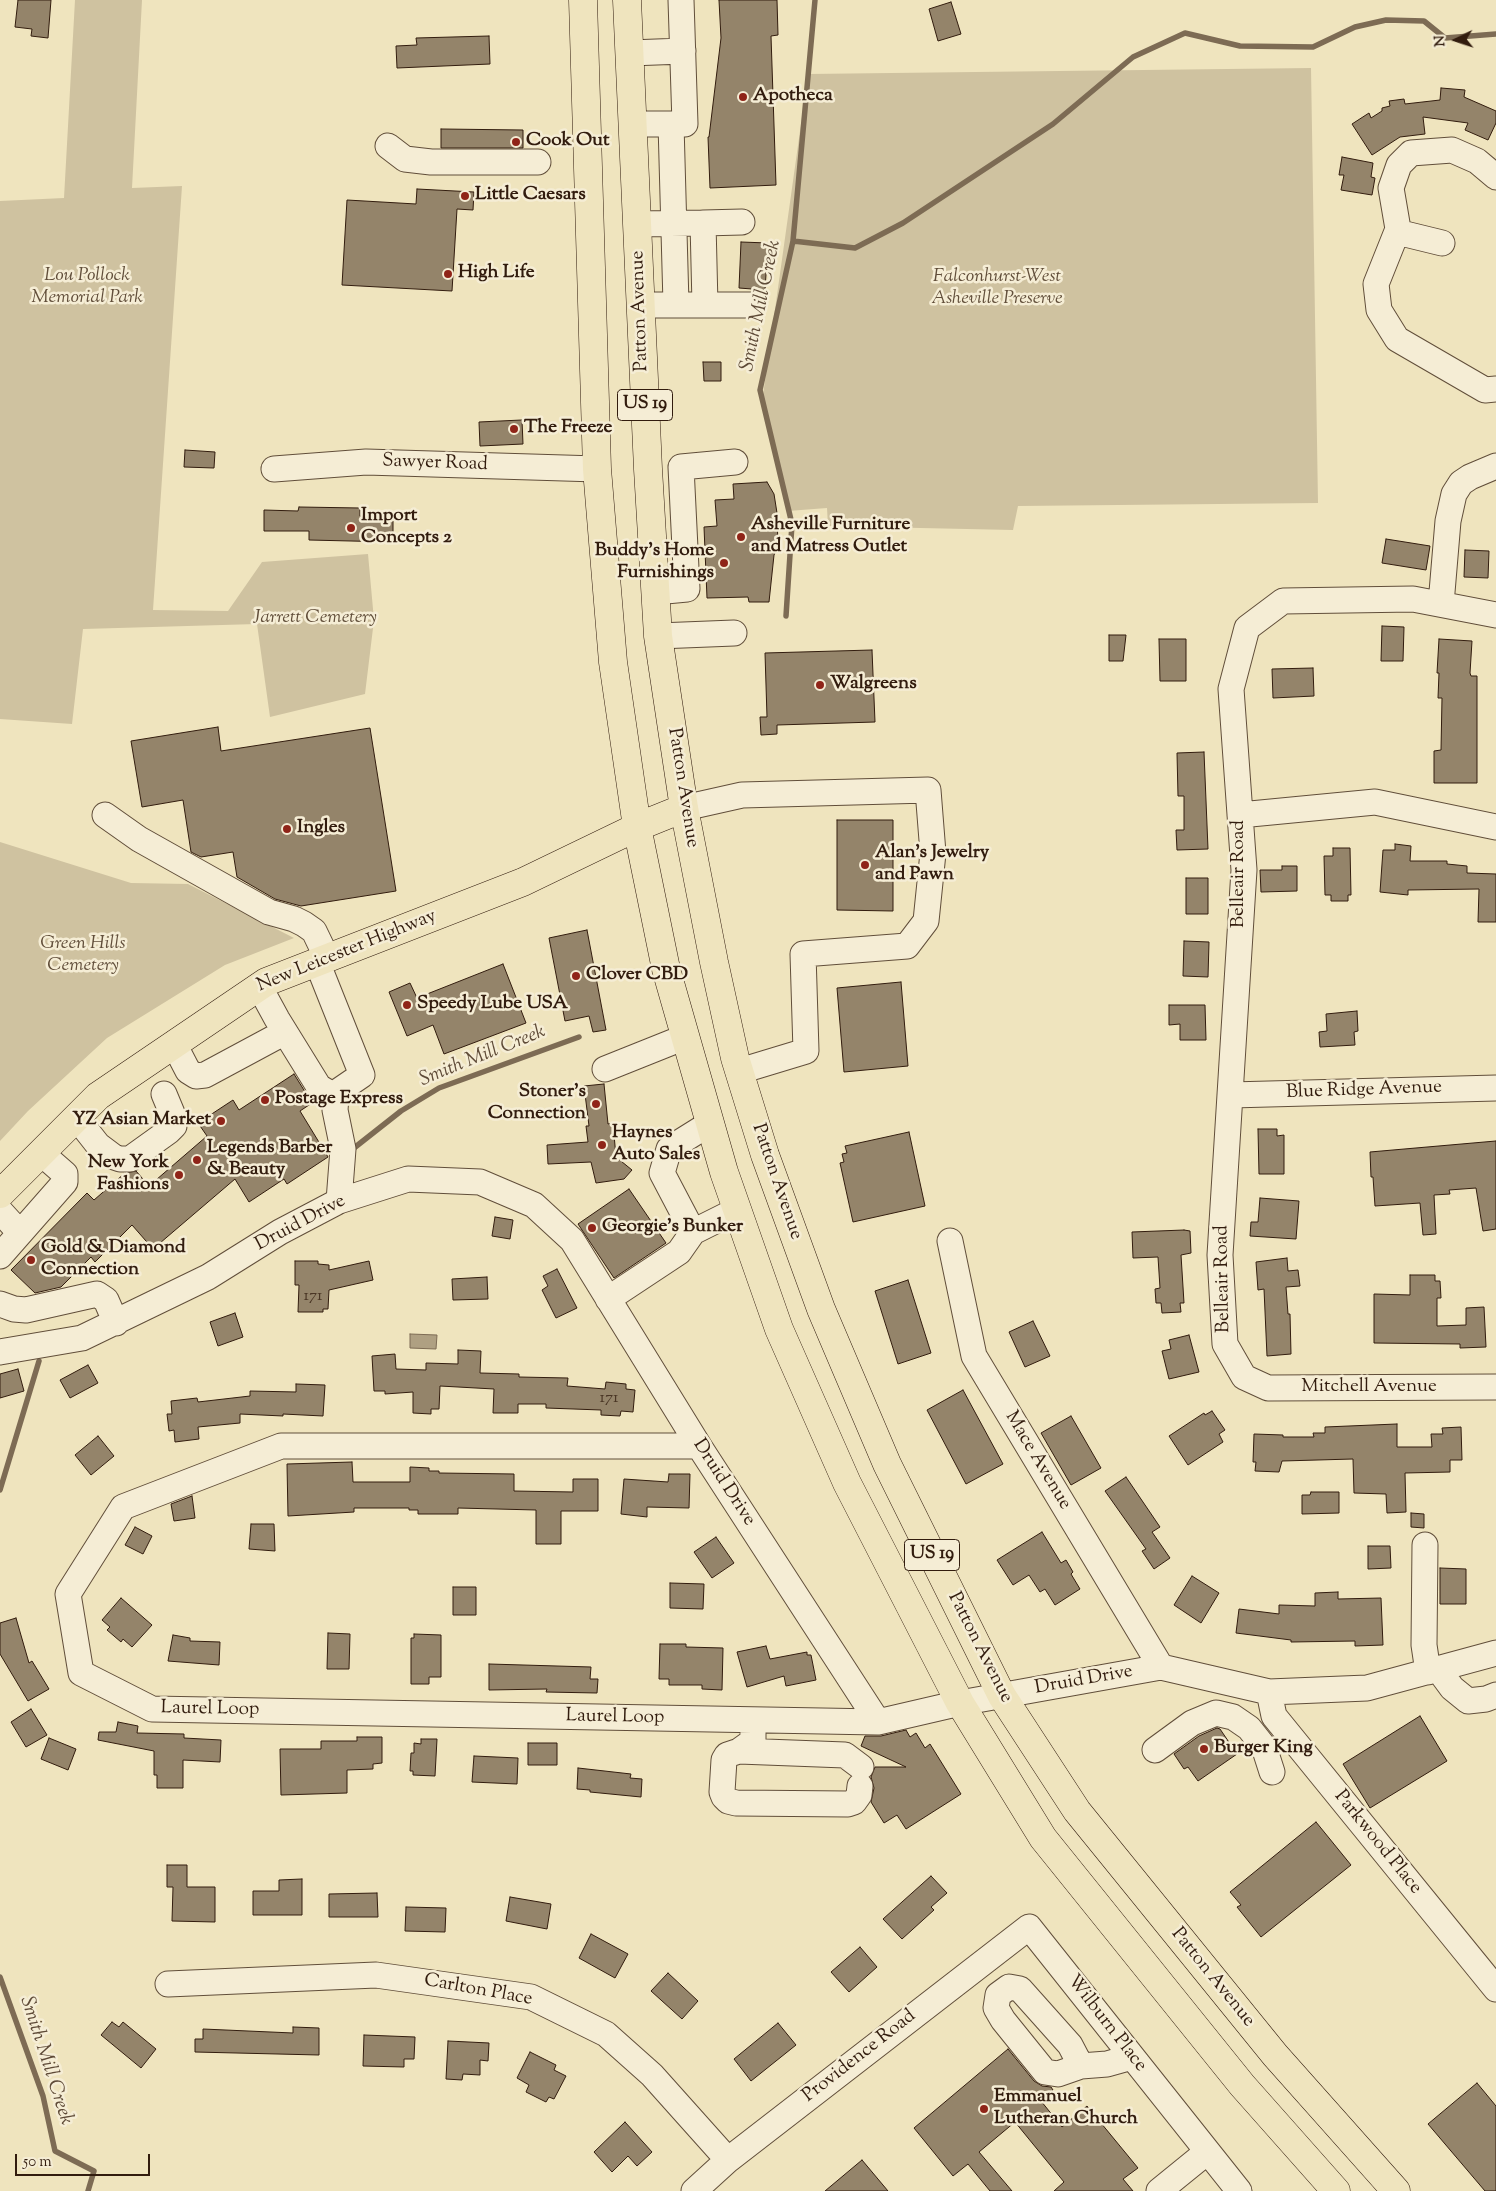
<!DOCTYPE html>
<style>
body{margin:0}
#map{position:relative;width:1496px;height:2191px;overflow:hidden;background:#efe4be;font-family:"Sorts Mill Goudy",serif}
canvas{display:block}
.north{position:absolute;left:1431px;top:15px;width:50px;height:50px;-webkit-text-stroke:4px #f5edd5;paint-order:stroke;rotate:266deg;font-size:14px;font-weight:700;line-height:20px;text-align:center;color:#321c0e}
.north::after{content:'';display:block;margin:auto;width:18px;height:22px;background:#321c0e;clip-path:polygon(50% 0,100% 100%,50% 72%,0 100%)}
.scale{position:absolute;left:15px;top:2154px;width:135px;height:22px;box-sizing:border-box;border:2px solid #321c0e;border-top:0;padding-left:6px;font-size:15px;line-height:18px;white-space:nowrap;color:#321c0e;-webkit-text-stroke:4px #f5edd5;paint-order:stroke}
</style>
<div id="map">
<canvas width="1496" height="2191"></canvas>
<div class="north">N</div>
<div class="scale">50 m</div>
</div>
<script>
const context = document.querySelector('canvas').getContext('2d');
context.lineJoin = 'round';
function fill(path, color) { context.fillStyle = color; context.fill(path, 'evenodd'); }
const shape = rows => new Path2D(rows.map(r => 'M' + r).join(''));
function trace(path, color, width, dash) { context.strokeStyle = color; context.lineWidth = width; context.lineCap = dash ? 'butt' : 'round'; context.setLineDash(dash || []); context.stroke(path); }
function drawText(font, color, halo, rows, align = 'center') {
  context.font = font + ' "Sorts Mill Goudy",serif'; context.lineWidth = 5; context.setLineDash([]); context.textBaseline = 'middle'; context.strokeStyle = halo; context.fillStyle = color; for (const [text, x, y, turn = 0] of rows) {
    context.save(); context.translate(x, y); context.rotate((+turn || 0) * Math.PI / 180); context.textAlign = isNaN(turn) ? turn : align; if (halo) context.strokeText(text, 0, 0); context.fillText(text, 0, 0); context.restore();
  }
}
const green = shape([
 [75,0,142,0,132,188,182,186,153,610,228,611,262,562,368,554,374,620,365,694,270,717,257,624,83,629,72,724,0,719,0,201,64,198],
 [1311,68,1318,503,1018,506,1013,530,828,526,827,508,788,511,762,402,808,74],
 [0,842,131,883,188,884,294,938,225,965,107,1038,28,1111,0,1141]
]);
const water = shape([
 [410,1334,437,1335,436,1349,410,1348,410,1334]
]);
const stream = shape([
 [793,241,855,248,903,223,1053,124,1133,57,1185,33,1240,46,1313,47,1355,27,1386,20,1424,21,1445,38,1496,34],
 [786,616,792,524,760,390,793,241,815,0],
 [354,1148,401,1111,439,1088,579,1037],
 [0,1490,39,1361],
 [0,1977,43,2096,55,2151,94,2171,88,2191]
]);
const building = shape([
 [18,0,51,0,48,38,31,36,32,29,15,27,18,0],
 [719,0,777,0,778,35,771,36,776,185,710,188,708,137,709,137,721,38,719,0],
 [951,2,961,34,938,41,929,9,951,2],
 [489,36,490,64,397,68,396,46,417,45,416,38,489,36],
 [1441,88,1465,90,1464,97,1496,111,1496,123,1488,140,1465,130,1468,123,1423,117,1425,134,1400,137,1372,155,1352,124,1369,113,1371,118,1382,111,1382,108,1390,106,1389,101,1404,99,1405,104,1440,100,1441,88],
 [441,129,523,130,523,148,441,148,441,129],
 [1342,157,1373,163,1371,177,1375,178,1372,195,1341,190,1344,175,1339,175,1342,157],
 [417,189,474,192,473,210,457,209,452,291,342,285,347,200,416,204,417,189],
 [741,242,768,243,765,290,739,288,741,242],
 [703,362,721,362,721,381,704,381,703,362],
 [522,420,523,444,480,446,479,422,522,420],
 [185,450,215,452,214,468,184,467,185,450],
 [767,482,774,494,777,513,778,547,774,555,769,602,749,602,748,597,707,598,704,527,717,526,715,500,734,499,733,484,767,482],
 [299,507,360,508,360,516,393,516,393,542,309,540,309,531,264,531,264,510,298,511,299,507],
 [1386,539,1430,546,1426,570,1382,563,1386,539],
 [1465,550,1489,551,1488,578,1464,577,1465,550],
 [1382,626,1404,627,1403,661,1381,661,1382,626],
 [1109,635,1126,635,1123,661,1109,661,1109,635],
 [1159,639,1186,639,1186,681,1160,681,1159,639],
 [1439,639,1472,641,1470,673,1471,676,1477,676,1477,783,1434,783,1434,751,1441,750,1442,698,1438,698,1439,673,1437,673,1439,639],
 [872,650,875,722,777,725,777,734,761,735,760,717,767,717,765,653,872,650],
 [1313,668,1314,696,1273,698,1272,669,1313,668],
 [218,727,221,751,370,728,396,891,301,906,275,899,237,877,233,852,201,857,191,852,183,800,142,807,131,741,218,727],
 [1204,752,1208,849,1177,850,1176,830,1184,830,1184,796,1178,796,1177,753,1204,752],
 [837,820,893,820,893,911,837,910,837,820],
 [1395,844,1411,846,1410,861,1447,861,1447,864,1467,866,1467,873,1496,874,1496,922,1478,922,1479,889,1408,890,1408,895,1380,892,1383,850,1395,850,1395,844],
 [1333,848,1350,848,1351,895,1348,895,1348,901,1331,901,1331,895,1325,895,1324,856,1333,856,1333,848],
 [1282,866,1297,866,1297,891,1261,892,1260,870,1282,870,1282,866],
 [1186,878,1208,878,1208,914,1186,914,1186,878],
 [587,930,606,1030,593,1032,589,1016,565,1021,549,938,587,930],
 [1184,941,1209,942,1208,977,1183,976,1184,941],
 [503,964,526,1023,444,1054,433,1025,407,1036,389,992,410,983,417,998,503,964],
 [901,982,908,1066,844,1072,837,988,901,982],
 [1169,1005,1205,1005,1206,1040,1180,1040,1180,1024,1169,1025,1169,1005],
 [1357,1011,1358,1031,1354,1032,1355,1045,1320,1047,1319,1032,1327,1031,1326,1014,1357,1011],
 [294,1074,307,1095,315,1101,300,1111,328,1157,287,1184,284,1179,249,1202,235,1179,153,1249,132,1225,95,1262,91,1257,61,1287,35,1293,11,1270,87,1193,94,1200,125,1173,136,1171,149,1186,207,1136,198,1123,233,1100,239,1110,294,1074],
 [604,1084,608,1124,613,1123,616,1157,632,1170,624,1179,596,1183,591,1162,548,1164,547,1145,588,1142,586,1126,589,1126,584,1086,604,1084],
 [1258,1129,1277,1129,1277,1136,1284,1135,1284,1174,1259,1174,1258,1129],
 [909,1132,925,1206,853,1222,840,1163,844,1162,842,1154,847,1153,845,1146,909,1132],
 [1496,1141,1496,1229,1483,1231,1476,1188,1449,1190,1450,1194,1434,1195,1436,1234,1423,1235,1420,1203,1375,1206,1373,1177,1371,1177,1370,1152,1496,1141],
 [629,1189,666,1243,614,1278,578,1224,629,1189],
 [1260,1198,1299,1201,1296,1239,1250,1236,1251,1222,1258,1222,1260,1198],
 [495,1217,513,1220,510,1239,492,1236,495,1217],
 [1184,1230,1190,1231,1191,1253,1181,1255,1184,1303,1180,1303,1181,1312,1162,1313,1161,1303,1156,1303,1155,1289,1160,1288,1158,1257,1133,1258,1132,1232,1184,1230],
 [1287,1258,1288,1271,1298,1270,1300,1286,1286,1287,1288,1314,1290,1314,1291,1354,1267,1356,1264,1289,1258,1290,1256,1262,1287,1258],
 [295,1261,318,1261,318,1264,329,1265,329,1270,369,1261,373,1280,329,1290,328,1309,323,1309,323,1312,298,1312,299,1285,295,1285,295,1261],
 [557,1269,577,1308,556,1318,542,1290,548,1286,543,1276,557,1269],
 [1410,1275,1435,1275,1435,1281,1440,1281,1441,1298,1437,1298,1437,1326,1466,1325,1466,1308,1484,1307,1486,1347,1460,1348,1460,1344,1374,1343,1374,1294,1410,1295,1410,1275],
 [487,1277,488,1299,453,1300,452,1279,487,1277],
 [908,1280,931,1353,898,1364,875,1291,908,1280],
 [235,1313,243,1337,218,1346,210,1322,235,1313],
 [1033,1321,1050,1356,1025,1367,1009,1332,1033,1321],
 [1189,1335,1199,1372,1169,1379,1162,1351,1171,1349,1169,1340,1189,1335],
 [458,1350,481,1351,480,1373,519,1374,519,1377,568,1378,567,1386,605,1389,606,1382,626,1384,626,1389,635,1390,633,1412,621,1411,620,1416,601,1415,601,1410,546,1408,546,1404,518,1404,518,1413,493,1413,494,1389,440,1386,439,1409,431,1409,431,1414,413,1413,413,1392,385,1394,385,1391,374,1391,372,1356,395,1354,396,1369,426,1370,426,1363,458,1364,458,1350],
 [88,1365,98,1383,70,1398,60,1380,88,1365],
 [18,1369,24,1391,0,1398,0,1374,18,1369],
 [296,1384,325,1385,323,1416,283,1414,283,1416,240,1414,240,1423,198,1427,199,1439,175,1442,174,1430,169,1431,167,1414,172,1414,171,1401,197,1398,198,1402,250,1396,250,1391,296,1392,296,1384],
 [963,1390,1003,1464,966,1484,927,1410,963,1390],
 [1212,1411,1225,1430,1219,1434,1223,1442,1188,1465,1169,1436,1204,1413,1205,1415,1212,1411],
 [1071,1416,1101,1468,1071,1485,1041,1433,1071,1416],
 [1397,1424,1397,1447,1432,1447,1431,1434,1443,1434,1442,1428,1461,1427,1462,1460,1450,1460,1450,1472,1405,1473,1406,1512,1387,1513,1386,1494,1354,1493,1353,1459,1282,1461,1279,1472,1255,1471,1256,1462,1253,1462,1254,1434,1283,1435,1283,1437,1314,1437,1313,1433,1325,1433,1325,1427,1397,1424],
 [98,1436,114,1456,91,1475,75,1455,98,1436],
 [352,1462,353,1482,410,1482,410,1467,429,1468,429,1471,439,1471,439,1473,514,1474,514,1491,573,1492,573,1479,598,1479,598,1511,561,1511,561,1544,536,1544,536,1510,458,1508,458,1514,418,1514,418,1510,409,1510,409,1508,354,1508,354,1512,288,1516,287,1464,352,1462],
 [669,1474,690,1474,689,1508,647,1507,647,1517,621,1514,624,1479,668,1482,669,1474],
 [1126,1477,1160,1527,1152,1532,1170,1558,1154,1569,1142,1551,1146,1549,1105,1491,1126,1477],
 [1311,1492,1339,1492,1339,1513,1302,1514,1302,1495,1310,1495,1311,1492],
 [192,1496,195,1518,174,1521,171,1504,192,1496],
 [1411,1513,1424,1514,1424,1528,1411,1527,1411,1513],
 [251,1524,274,1524,275,1551,249,1549,251,1524],
 [135,1527,152,1536,143,1554,125,1545,135,1527],
 [1042,1532,1061,1563,1066,1560,1073,1572,1071,1574,1080,1589,1055,1605,1045,1589,1040,1592,1029,1575,1013,1585,997,1560,1042,1532],
 [716,1537,734,1563,712,1578,694,1552,716,1537],
 [1368,1546,1390,1546,1391,1568,1368,1569,1368,1546],
 [1440,1568,1466,1569,1466,1604,1440,1604,1440,1568],
 [1192,1576,1219,1593,1201,1623,1174,1605,1192,1576],
 [670,1583,704,1584,703,1609,670,1608,670,1583],
 [453,1587,476,1587,476,1615,453,1615,453,1587],
 [1338,1592,1338,1599,1381,1598,1383,1645,1355,1646,1355,1641,1291,1642,1291,1640,1236,1633,1239,1609,1279,1614,1279,1605,1315,1606,1315,1593,1338,1592],
 [121,1598,152,1625,132,1647,123,1639,121,1642,107,1630,110,1627,102,1620,121,1598],
 [16,1618,29,1663,32,1661,49,1689,28,1701,0,1654,0,1623,16,1618],
 [328,1633,350,1634,349,1669,327,1669,328,1633],
 [414,1634,441,1635,441,1677,429,1677,429,1684,411,1684,411,1638,414,1638,414,1634],
 [173,1635,190,1638,190,1641,220,1642,219,1665,168,1661,173,1635],
 [660,1644,686,1644,686,1647,723,1648,722,1690,702,1689,702,1685,669,1685,669,1679,659,1679,660,1644],
 [766,1646,770,1659,807,1652,807,1655,811,1655,816,1680,786,1686,784,1676,747,1687,737,1652,766,1646],
 [489,1664,591,1667,590,1679,598,1679,597,1693,546,1692,547,1689,489,1690,489,1664],
 [31,1709,47,1735,26,1747,11,1722,31,1709],
 [1420,1716,1447,1761,1370,1808,1343,1764,1420,1716],
 [118,1722,138,1726,137,1733,184,1734,184,1738,221,1740,220,1762,183,1760,183,1788,157,1788,157,1775,154,1775,154,1751,98,1740,99,1732,116,1732,118,1722],
 [1217,1728,1220,1729,1237,1754,1198,1781,1188,1767,1184,1769,1174,1754,1199,1736,1217,1728],
 [906,1730,910,1737,916,1733,925,1748,930,1744,961,1794,906,1829,897,1815,884,1823,871,1802,874,1788,871,1777,875,1767,906,1767,861,1746,865,1736,881,1736,906,1730],
 [357,1737,382,1737,382,1763,373,1764,373,1769,347,1770,347,1793,281,1795,280,1749,321,1749,321,1741,357,1741,357,1737],
 [49,1738,76,1749,68,1770,41,1759,49,1738],
 [421,1739,437,1739,435,1776,413,1775,413,1771,410,1771,411,1753,414,1753,414,1743,421,1744,421,1739],
 [528,1743,557,1743,557,1765,528,1765,528,1743],
 [474,1756,518,1758,517,1784,472,1782,474,1756],
 [578,1768,631,1774,630,1778,642,1779,641,1797,590,1792,590,1790,577,1789,578,1768],
 [1316,1822,1351,1865,1261,1937,1237,1907,1241,1905,1230,1892,1316,1822],
 [167,1865,187,1865,187,1887,215,1887,215,1922,172,1921,173,1887,167,1887,167,1865],
 [931,1876,947,1893,931,1907,934,1910,902,1939,883,1919,931,1876],
 [302,1879,302,1915,253,1915,253,1891,279,1891,279,1880,302,1879],
 [377,1893,378,1917,329,1917,329,1894,377,1893],
 [510,1897,551,1904,547,1929,506,1921,510,1897],
 [406,1907,446,1908,445,1932,405,1931,406,1907],
 [591,1934,628,1954,615,1978,579,1958,591,1934],
 [860,1947,877,1967,849,1992,831,1972,860,1947],
 [668,1973,698,2001,682,2019,651,1991,668,1973],
 [112,2022,119,2027,123,2022,156,2049,141,2068,101,2035,112,2022],
 [778,2023,796,2045,751,2081,734,2059,778,2023],
 [293,2027,319,2028,319,2055,195,2052,195,2039,203,2039,203,2029,293,2033,293,2027],
 [364,2035,415,2037,414,2059,404,2059,404,2067,363,2066,364,2035],
 [448,2041,489,2043,488,2061,480,2060,480,2075,463,2074,462,2080,446,2079,448,2041],
 [1008,2049,1034,2081,1042,2086,1051,2087,1053,2090,1041,2101,1062,2127,1087,2106,1138,2168,1123,2179,1133,2191,1054,2191,1064,2182,1015,2122,979,2152,1012,2191,990,2191,968,2164,953,2176,914,2128,1008,2049],
 [530,2052,556,2065,554,2070,566,2076,554,2099,549,2097,546,2102,526,2092,529,2085,517,2078,530,2052],
 [1477,2083,1496,2106,1496,2191,1485,2191,1428,2124,1477,2083],
 [625,2122,652,2152,637,2166,628,2156,612,2172,594,2152,625,2122],
 [862,2160,888,2191,825,2191,862,2160]
]);
const minor = shape([
 [630,53,683,51],
 [633,124,685,124,681,0],
 [671,124,676,304],
 [388,146,405,159,431,162,538,162],
 [1496,177,1477,161,1452,150,1411,153,1399,165,1391,188,1398,229,1376,284,1379,310,1397,339,1485,390,1496,389],
 [703,223,742,222],
 [637,224,703,223,705,305],
 [1397,232,1442,243],
 [641,305,753,305],
 [274,469,366,462,597,469],
 [655,592,687,589,681,467,735,462],
 [1441,604,1448,521,1454,494,1461,483,1470,477,1496,466],
 [1496,615,1413,599,1283,601,1247,628,1231,689,1244,870,1220,1255,1225,1344,1244,1377,1268,1388,1496,1387],
 [658,636,734,633],
 [684,808,742,795,928,790,933,853,926,921,907,946,803,954,806,1051,740,1071],
 [105,815,139,839,269,912,294,919,304,924,314,931,327,958],
 [1240,815,1375,802,1496,827],
 [317,962,362,1075,340,1090,336,1097,335,1110,343,1149,339,1201],
 [259,986,277,1019,319,1087,336,1097],
 [174,1044,188,1071,196,1076,205,1075,285,1032],
 [605,1069,685,1037],
 [1231,1095,1496,1088],
 [76,1117,98,1145,114,1157,120,1159,130,1159,169,1131,174,1126,174,1118,164,1094],
 [709,1124,669,1149,662,1173,693,1232,737,1210],
 [0,1211,20,1233],
 [950,1241,974,1356,1161,1667],
 [0,1256,65,1182,65,1174,41,1153],
 [608,1299,679,1252,693,1232],
 [0,1304,14,1309,26,1310,97,1294,106,1300,116,1323],
 [0,1352,82,1338,208,1277,280,1232,339,1201,408,1179,480,1182,534,1205,572,1240,699,1446,878,1722],
 [699,1446,281,1446,123,1507,68,1594,81,1673,152,1709,878,1722,960,1703,1161,1667,1269,1692,1367,1688,1496,1653],
 [1425,1545,1424,1645,1428,1672],
 [1438,1669,1452,1688,1468,1701,1486,1699,1496,1695],
 [1269,1692,1274,1716,1496,1989],
 [753,1720,753,1741,739,1751,727,1755,724,1760,722,1792,724,1797,728,1801,736,1803,848,1804,854,1802,859,1795,860,1786],
 [1155,1750,1192,1723,1216,1713,1233,1717,1249,1728,1264,1747,1272,1772],
 [739,1751,845,1755,861,1767],
 [168,1984,376,1975,531,1997,606,2034,652,2075,728,2160],
 [1081,2066,1070,2045,1020,1989,1009,1987,998,1995,996,2008,1003,2020,1045,2072,1058,2074,1081,2066,1107,2064,1132,2057],
 [694,2191,728,2160,1029,1927,1239,2191],
 [1159,2191,1207,2152]
]);
const major = shape([
 [583,0,597,469,613,662,637,827,666,969,724,1172,779,1329,847,1483,960,1703,1043,1838,1242,2085,1336,2191],
 [627,0,648,469,658,636,684,808,714,962,735,1058,765,1155,821,1309,887,1464,1002,1696,1077,1811,1275,2055,1396,2191],
 [0,1194,98,1096,266,982,523,882,637,827,684,808]
]);
const markers = [
 [743,97,5,"#8f2418"],
 [516,142,5,"#8f2418"],
 [465,196,5,"#8f2418"],
 [448,274,5,"#8f2418"],
 [514,429,5,"#8f2418"],
 [351,528,5,"#8f2418"],
 [741,537,5,"#8f2418"],
 [724,563,5,"#8f2418"],
 [820,685,5,"#8f2418"],
 [287,829,5,"#8f2418"],
 [865,865,5,"#8f2418"],
 [576,976,5,"#8f2418"],
 [407,1005,5,"#8f2418"],
 [265,1100,5,"#8f2418"],
 [596,1104,5,"#8f2418"],
 [221,1121,5,"#8f2418"],
 [602,1145,5,"#8f2418"],
 [197,1160,5,"#8f2418"],
 [179,1175,5,"#8f2418"],
 [592,1228,5,"#8f2418"],
 [31,1260,5,"#8f2418"],
 [1204,1749,5,"#8f2418"],
 [984,2109,5,"#8f2418"]
];
const numberNames = [
 ["171",313,1297],
 ["171",609,1399]
];
const shields = [
 [645,405,55],
 [932,1555,55]
];
const shieldNames = [
 ["US 19",645,405],
 ["US 19",932,1555]
];
const poiNames = [
 ["Apotheca",753,97],
 ["Cook Out",526,142],
 ["Little Caesars",475,196],
 ["High Life",458,274],
 ["The Freeze",524,429],
 ["Import",361,517],
 ["Concepts 2",361,539],
 ["Asheville Furniture",751,526],
 ["and Matress Outlet",751,548],
 ["Buddy's Home",714,552,"right"],
 ["Furnishings",714,574,"right"],
 ["Walgreens",830,685],
 ["Ingles",297,829],
 ["Alan's Jewelry",875,854],
 ["and Pawn",875,876],
 ["Clover CBD",586,976],
 ["Speedy Lube USA",417,1005],
 ["Stoner's",586,1093,"right"],
 ["Connection",586,1115,"right"],
 ["Postage Express",275,1100],
 ["YZ Asian Market",211,1121,"right"],
 ["Haynes",612,1134],
 ["Auto Sales",612,1156],
 ["Legends Barber",207,1149],
 ["& Beauty",207,1171],
 ["New York",169,1164,"right"],
 ["Fashions",169,1186,"right"],
 ["Georgie's Bunker",602,1228],
 ["Gold & Diamond",41,1249],
 ["Connection",41,1271],
 ["Burger King",1214,1749],
 ["Emmanuel",994,2098],
 ["Lutheran Church",994,2120]
];
const parkNames = [
 ["Lou Pollock",87,277],
 ["Memorial Park",87,299],
 ["Falconhurst-West",997,278],
 ["Asheville Preserve",997,300],
 ["Jarrett Cemetery",315,619],
 ["Green Hills",83,945],
 ["Cemetery",83,967]
];
const streetNames = [
 ["Patton Avenue",641,311,-92],
 ["Sawyer Road",435,464,2],
 ["Patton Avenue",682,788,81],
 ["Belleair Road",1240,874,-90],
 ["New Leicester Highway",347,952,-22],
 ["Blue Ridge Avenue",1364,1091,-2],
 ["Patton Avenue",776,1182,71],
 ["Druid Drive",301,1224,-28],
 ["Belleair Road",1224,1279,-91],
 ["Mitchell Avenue",1369,1388],
 ["Mace Avenue",1037,1461,59],
 ["Druid Drive",723,1483,57],
 ["Patton Avenue",979,1648,63],
 ["Druid Drive",1084,1681,-10],
 ["Laurel Loop",210,1710,1],
 ["Laurel Loop",615,1718,1],
 ["Parkwood Place",1377,1843,51],
 ["Patton Avenue",1212,1978,51],
 ["Carlton Place",478,1991,10],
 ["Wilburn Place",1106,2024,52],
 ["Providence Road",860,2057,-38]
];
const waterNames = [
 ["Smith Mill Creek",762,306,-78],
 ["Smith Mill Creek",483,1057,-22],
 ["Smith Mill Creek",45,2061,72]
];
fill(green, '#cfc2a0');
fill(water, '#afa082');
trace(water, '#7d6b54', 1);
trace(stream, '#7d6b54', 5.5);
fill(building, '#94846a');
trace(building, '#321c0e', 1);
trace(minor, '#614e3a', 27);
trace(major, '#321c0e', 29);
trace(minor, '#f5edd5', 25);
trace(major, '#efe4be', 28);
for (const [x, y, r, color] of markers) { const dot = new Path2D(); dot.arc(x, y, r, 0, 2 * Math.PI); context.fillStyle = color; context.fill(dot); trace(dot, '#f5edd5', 2); }
drawText('16px', '#4a3625', null, numberNames);
for (const [x, y, w] of shields) { const box = new Path2D(); box.roundRect(x - w / 2, y - 15.5, w, 31, 4); context.fillStyle = '#f5edd5'; context.fill(box); trace(box, '#321c0e', 1); }
drawText('bold 18px', '#321c0e', null, shieldNames);
drawText('bold 19px', '#321c0e', '#f5edd5', poiNames, 'left');
drawText('italic 19px', '#614e3a', '#f5edd5', parkNames);
drawText('19px', '#321c0e', '#f5edd5', streetNames);
drawText('italic 20px', '#5e4a37', '#f5edd5', waterNames);
</script>
